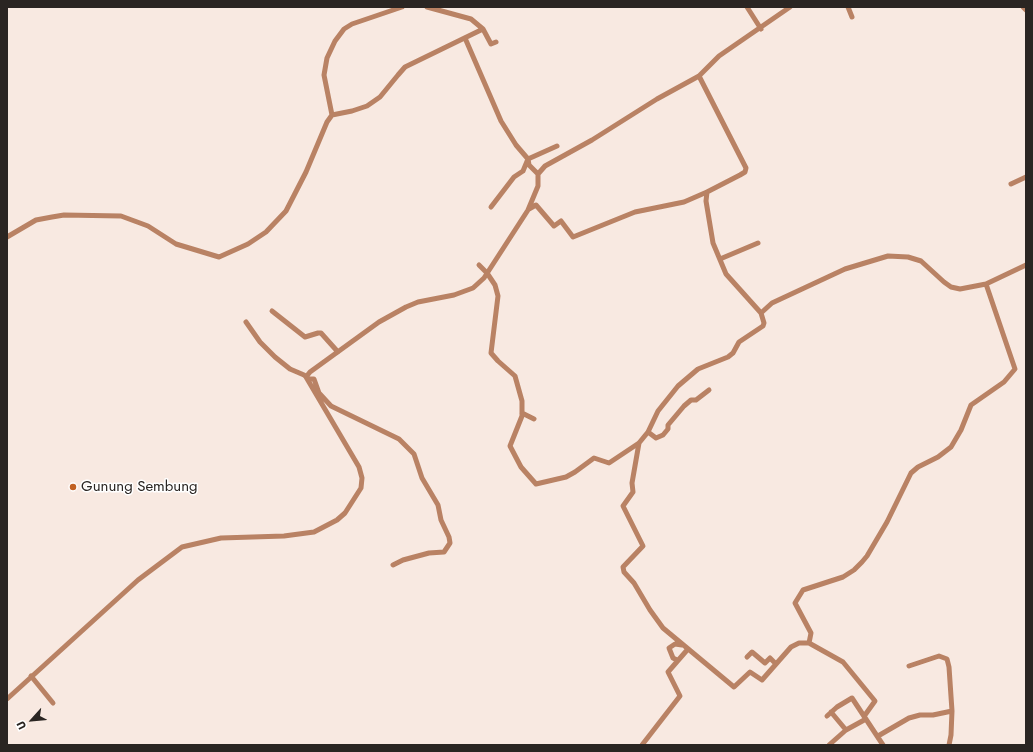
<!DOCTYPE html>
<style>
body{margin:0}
#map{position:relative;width:1033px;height:752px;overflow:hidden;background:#f8e9e1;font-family:Jost,sans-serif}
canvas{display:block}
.frame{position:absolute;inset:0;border:8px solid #2a2522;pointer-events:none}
.north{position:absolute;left:12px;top:700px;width:40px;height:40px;-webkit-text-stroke:3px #fff;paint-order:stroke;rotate:243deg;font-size:11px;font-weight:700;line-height:16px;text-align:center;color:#2a2522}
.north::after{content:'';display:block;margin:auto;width:14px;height:18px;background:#2a2522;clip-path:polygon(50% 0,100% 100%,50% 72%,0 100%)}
</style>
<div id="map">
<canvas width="1033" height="752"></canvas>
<div class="frame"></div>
<div class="north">U</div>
</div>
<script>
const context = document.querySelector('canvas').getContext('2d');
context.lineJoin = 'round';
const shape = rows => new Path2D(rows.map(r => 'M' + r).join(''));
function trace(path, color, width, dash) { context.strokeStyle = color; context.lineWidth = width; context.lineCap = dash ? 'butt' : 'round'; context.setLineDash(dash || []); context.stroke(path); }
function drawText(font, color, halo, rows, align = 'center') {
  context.font = font + ' Jost,sans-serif'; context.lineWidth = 3; context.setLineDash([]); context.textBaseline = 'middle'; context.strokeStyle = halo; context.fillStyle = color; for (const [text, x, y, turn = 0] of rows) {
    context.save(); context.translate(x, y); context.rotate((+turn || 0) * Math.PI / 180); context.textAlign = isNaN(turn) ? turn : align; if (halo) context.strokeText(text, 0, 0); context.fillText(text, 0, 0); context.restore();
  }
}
const minor = shape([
 [747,7,761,29],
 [848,7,852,17],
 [1023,7,1026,10],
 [483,29,491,44,496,42],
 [465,38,501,121,516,145,528,159,529,165,538,174],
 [699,76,746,168,745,172,740,175,707,192,706,201,713,243,726,274,761,313,772,303,845,269,888,256,908,257,921,261,944,282,951,287,960,289,986,284,1026,265],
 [332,115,352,111,367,106,380,97,398,75,405,67,483,29,471,19,427,7],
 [1011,184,1026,177],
 [491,207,514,177,523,171,528,159,557,146],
 [529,209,536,205,554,226,561,221,573,237,635,212,684,202,707,192],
 [7,237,36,220,52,217,64,215,121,216,148,226,176,244,219,257,248,244,266,232,286,211,306,172,327,122,332,115,324,75,327,58,335,41,344,29,352,24,402,7],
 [720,259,758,243],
 [479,265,487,273,495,285,498,296,491,353,498,361,515,376,522,401,522,416,510,446,521,467,536,484,566,477,575,472,594,458,609,463,639,443,648,432,658,411,678,386,698,369,728,357,733,353,739,342,763,326,764,323,761,313],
 [272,311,305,337,318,333,321,333,338,352],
 [246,322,260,342,275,357,290,369,304,375,309,379,314,379,319,393,331,406,399,439,414,454,422,478,438,505,441,520,449,537,450,543,444,552,429,553,403,560,393,565],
 [522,413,534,419],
 [648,432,656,438,663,435,668,429,668,425,684,406,691,400,696,400,709,390],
 [639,443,632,483,633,492,623,506,643,546,623,567,624,572,634,583,650,610,663,628,734,687,750,672,762,680,791,647,799,643,809,643],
 [747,657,752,652,765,663,770,658,776,664],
 [677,660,673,658,669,648,675,644,682,645],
 [909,666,939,656,947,659,949,667,952,711,951,735,949,745],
 [31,676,53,703],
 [7,699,138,580,182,547,221,538,284,536,314,532,337,520,345,513,361,488,362,478,359,467,306,377,310,372,379,322,406,307,418,302,454,295,473,288,484,278,528,210,538,186,538,174,545,166,592,140,657,99,699,76,719,56,790,7],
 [831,712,846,730],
 [865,715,875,701,843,662,809,643,811,633,795,603,803,590,843,577,854,570,862,562,867,556,887,522,911,473,918,467,938,457,951,447,961,430,971,405,1004,382,1015,369,986,284],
 [827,716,837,707,852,698,883,745],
 [878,736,909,718,920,715,933,715,952,711],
 [642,745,680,696,668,672,688,649],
 [829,745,846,730,866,719]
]);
const markers = [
 [73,487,4,"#c16021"]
];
const poiNames = [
 ["Gunung Sembung",81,487]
];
trace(minor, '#b98264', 5);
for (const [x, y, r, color] of markers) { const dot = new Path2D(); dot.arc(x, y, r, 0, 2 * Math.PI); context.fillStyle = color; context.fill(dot); trace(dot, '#fff', 1.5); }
drawText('15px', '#2a2522', '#fff', poiNames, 'left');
</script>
